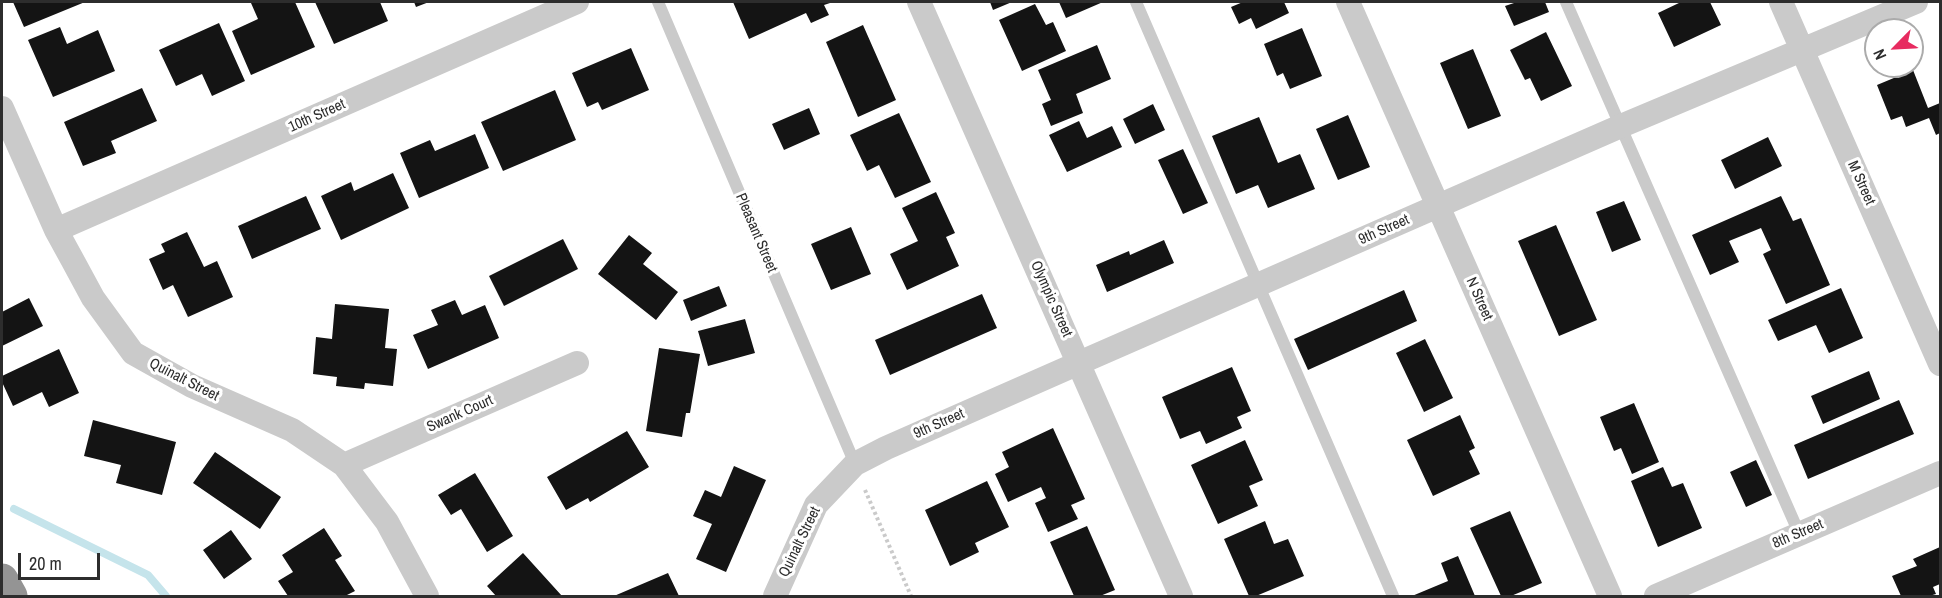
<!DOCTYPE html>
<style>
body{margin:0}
#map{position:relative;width:1942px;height:598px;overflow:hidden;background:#fff;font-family:"Archivo Narrow",sans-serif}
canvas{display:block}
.frame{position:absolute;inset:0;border:3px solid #2d2d2d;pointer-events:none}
.north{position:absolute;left:1864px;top:18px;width:60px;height:60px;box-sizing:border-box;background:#fff;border:2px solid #ababab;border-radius:50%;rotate:246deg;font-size:16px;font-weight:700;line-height:24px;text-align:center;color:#2d2d2d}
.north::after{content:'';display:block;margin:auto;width:21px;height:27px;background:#e72b60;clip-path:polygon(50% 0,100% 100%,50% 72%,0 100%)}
.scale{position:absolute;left:18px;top:553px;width:82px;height:27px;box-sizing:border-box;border:3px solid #2d2d2d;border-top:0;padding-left:8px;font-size:18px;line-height:21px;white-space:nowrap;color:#2d2d2d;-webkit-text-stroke:4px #fff;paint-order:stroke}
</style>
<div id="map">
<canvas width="1942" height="598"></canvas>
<div class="frame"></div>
<div class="north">N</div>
<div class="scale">20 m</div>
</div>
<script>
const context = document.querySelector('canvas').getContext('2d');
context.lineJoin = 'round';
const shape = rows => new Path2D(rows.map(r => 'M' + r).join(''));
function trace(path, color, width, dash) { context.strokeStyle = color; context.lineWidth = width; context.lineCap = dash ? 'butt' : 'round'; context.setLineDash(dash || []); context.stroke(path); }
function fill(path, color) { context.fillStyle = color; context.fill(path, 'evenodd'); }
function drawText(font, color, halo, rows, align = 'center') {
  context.font = font + ' "Archivo Narrow",sans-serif'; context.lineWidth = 6; context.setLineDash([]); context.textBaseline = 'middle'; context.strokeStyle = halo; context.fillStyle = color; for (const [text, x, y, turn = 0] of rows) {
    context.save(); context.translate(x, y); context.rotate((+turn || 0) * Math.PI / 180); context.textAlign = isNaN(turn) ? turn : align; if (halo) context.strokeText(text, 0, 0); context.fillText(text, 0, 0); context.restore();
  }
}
const stream = shape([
 [14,509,148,575,166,596]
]);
const building = shape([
 [13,2,85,2,24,27],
 [255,2,295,2,315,47,251,75,232,31,258,19,251,3],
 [315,2,380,2,388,21,334,44],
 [414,2,429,2,416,7],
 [733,2,833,2,824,5,829,15,811,23,806,13,749,39],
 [990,2,1012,2,993,10],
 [1059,2,1103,2,1066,18],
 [1243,2,1284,2,1289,13,1256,29,1251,18,1239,24,1231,7],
 [1517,2,1545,2,1549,12,1514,26,1505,6],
 [1681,2,1710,2,1721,25,1674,47,1658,13],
 [1035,4,1046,25,1053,22,1066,51,1022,71,999,20],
 [219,23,245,81,212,96,202,74,176,86,159,50],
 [863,25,896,100,858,117,826,42],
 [60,27,67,44,98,30,115,71,53,97,28,40],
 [1302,28,1322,76,1290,89,1283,73,1277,76,1264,44],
 [1546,32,1572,86,1541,101,1530,78,1525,80,1510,50],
 [1097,45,1111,79,1076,94,1083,113,1051,126,1042,104,1051,100,1038,70],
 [631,48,649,90,602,110,598,102,587,107,572,73],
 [1473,49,1501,116,1468,129,1440,63],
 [1913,70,1928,108,1940,103,1940,133,1936,135,1929,118,1906,127,1902,116,1891,120,1877,85],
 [142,88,157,121,111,141,116,153,83,166,64,122],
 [555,90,576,140,503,171,481,122],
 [1153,104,1165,130,1135,144,1123,119],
 [809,108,820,134,784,150,772,124],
 [899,113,931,182,895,198,879,165,867,171,850,135],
 [1348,115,1370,167,1338,180,1316,129],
 [1259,117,1278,163,1300,154,1315,189,1268,208,1258,185,1236,194,1212,136],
 [1079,121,1087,138,1112,126,1122,147,1067,172,1049,135],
 [475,134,489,168,419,198,400,153,430,140,435,151],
 [1768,137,1782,166,1735,189,1721,160],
 [1183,149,1208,203,1183,214,1158,160],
 [393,173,409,208,341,240,321,196,351,182,354,191],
 [936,192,955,233,946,237,959,266,907,290,890,254,918,241,902,208],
 [306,196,321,229,252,259,238,226],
 [1781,196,1793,221,1801,218,1830,285,1786,304,1763,254,1771,250,1761,228,1729,241,1739,262,1710,275,1692,235],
 [1624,201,1641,240,1612,252,1596,212],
 [1556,225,1597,320,1559,336,1518,241],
 [851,227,871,274,831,290,811,244],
 [187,232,204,267,217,261,233,297,188,317,173,285,163,290,149,259,165,252,161,244],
 [629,235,652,253,643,264,678,292,656,320,598,274],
 [563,239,578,269,504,306,489,276],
 [1164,240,1174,263,1107,292,1096,265,1129,251,1130,255],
 [719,286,727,306,691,321,683,300],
 [1841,288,1863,338,1829,353,1816,325,1778,341,1768,320],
 [1404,290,1417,321,1308,370,1294,339],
 [982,294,997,328,890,375,875,340],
 [29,298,43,326,2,346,2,312],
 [455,300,462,315,485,305,499,338,428,369,413,335,438,325,431,310],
 [335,304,389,309,385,348,397,349,393,386,365,383,364,389,336,386,337,377,313,374,316,337,332,339],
 [745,319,755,353,708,366,698,331],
 [1425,339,1453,398,1424,412,1396,353],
 [659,348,700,354,690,413,686,413,682,437,646,431],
 [59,349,79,393,49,407,42,392,13,406,2,382,2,376],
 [1232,367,1251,411,1237,417,1242,428,1206,444,1200,431,1180,439,1162,397],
 [1869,371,1880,399,1823,424,1811,396],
 [1899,400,1914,434,1808,479,1794,445],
 [1634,403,1659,462,1632,474,1621,448,1614,451,1600,417],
 [1460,415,1475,448,1469,451,1480,474,1433,496,1407,440],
 [93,420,176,442,162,495,116,483,121,465,84,456],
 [1053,428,1085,499,1071,505,1078,519,1048,532,1035,503,1046,498,1041,487,1008,502,995,474,1009,467,1002,452],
 [627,431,649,467,590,502,588,498,566,510,547,477],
 [1245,440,1263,480,1249,486,1258,506,1218,524,1191,465],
 [215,452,281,497,260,529,193,483],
 [1756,460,1772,495,1746,507,1730,472],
 [734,466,766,480,726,572,696,559,712,524,693,516,705,490,721,497],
 [1663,467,1672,487,1683,483,1702,528,1658,547,1631,481],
 [475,473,513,536,487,552,461,509,451,515,438,495],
 [987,481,1009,527,975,543,979,552,950,566,925,510],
 [1510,511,1542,583,1511,596,1501,596,1470,528],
 [1265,521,1274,544,1288,539,1304,576,1256,596,1249,596,1224,539],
 [1087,526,1115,590,1100,596,1074,596,1050,542],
 [324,528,342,556,335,560,355,591,345,596,288,596,278,581,293,572,282,555],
 [231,530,252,559,224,579,203,550],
 [1940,547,1940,584,1933,587,1936,594,1929,596,1901,596,1892,576,1917,566,1913,559],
 [523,553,562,596,496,596,487,586],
 [1458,556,1475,596,1412,596,1448,581,1441,563],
 [668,573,679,596,614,596]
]);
const path = shape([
 [865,490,911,596]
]);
const lane = shape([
 [658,2,855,464],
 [1136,2,1393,596],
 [1566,2,1799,533]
]);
const street = shape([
 [919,2,1181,596],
 [1348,2,1610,596],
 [1781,2,1940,364],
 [2,108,56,230,73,261,93,298,133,353,192,386,292,430,344,465,387,522,427,596],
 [56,230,577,2],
 [344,465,577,363],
 [775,596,816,505,855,464,886,448,1079,363,1621,126,1916,2],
 [1656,596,1940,473]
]);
const highway = shape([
 [2,580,11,596]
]);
const streetNames = [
 ["10th Street",317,116,-24],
 ["M Street",1861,183,66],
 ["9th Street",1384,230,-24],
 ["Pleasant Street",756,233,67],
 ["Olympic Street",1051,299,66],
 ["N Street",1479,299,66],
 ["Quinalt Street",184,380,27],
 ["Swank Court",460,414,-24],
 ["9th Street",939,424,-24],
 ["8th Street",1798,534,-23],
 ["Quinalt Street",800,542,-64]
];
trace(stream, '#c5e4eb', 8);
fill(building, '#141414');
trace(path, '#cacaca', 4, [3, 3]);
trace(lane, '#cacaca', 12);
trace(street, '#cacaca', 24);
trace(highway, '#949494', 33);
drawText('15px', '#2d2d2d', '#fff', streetNames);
</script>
